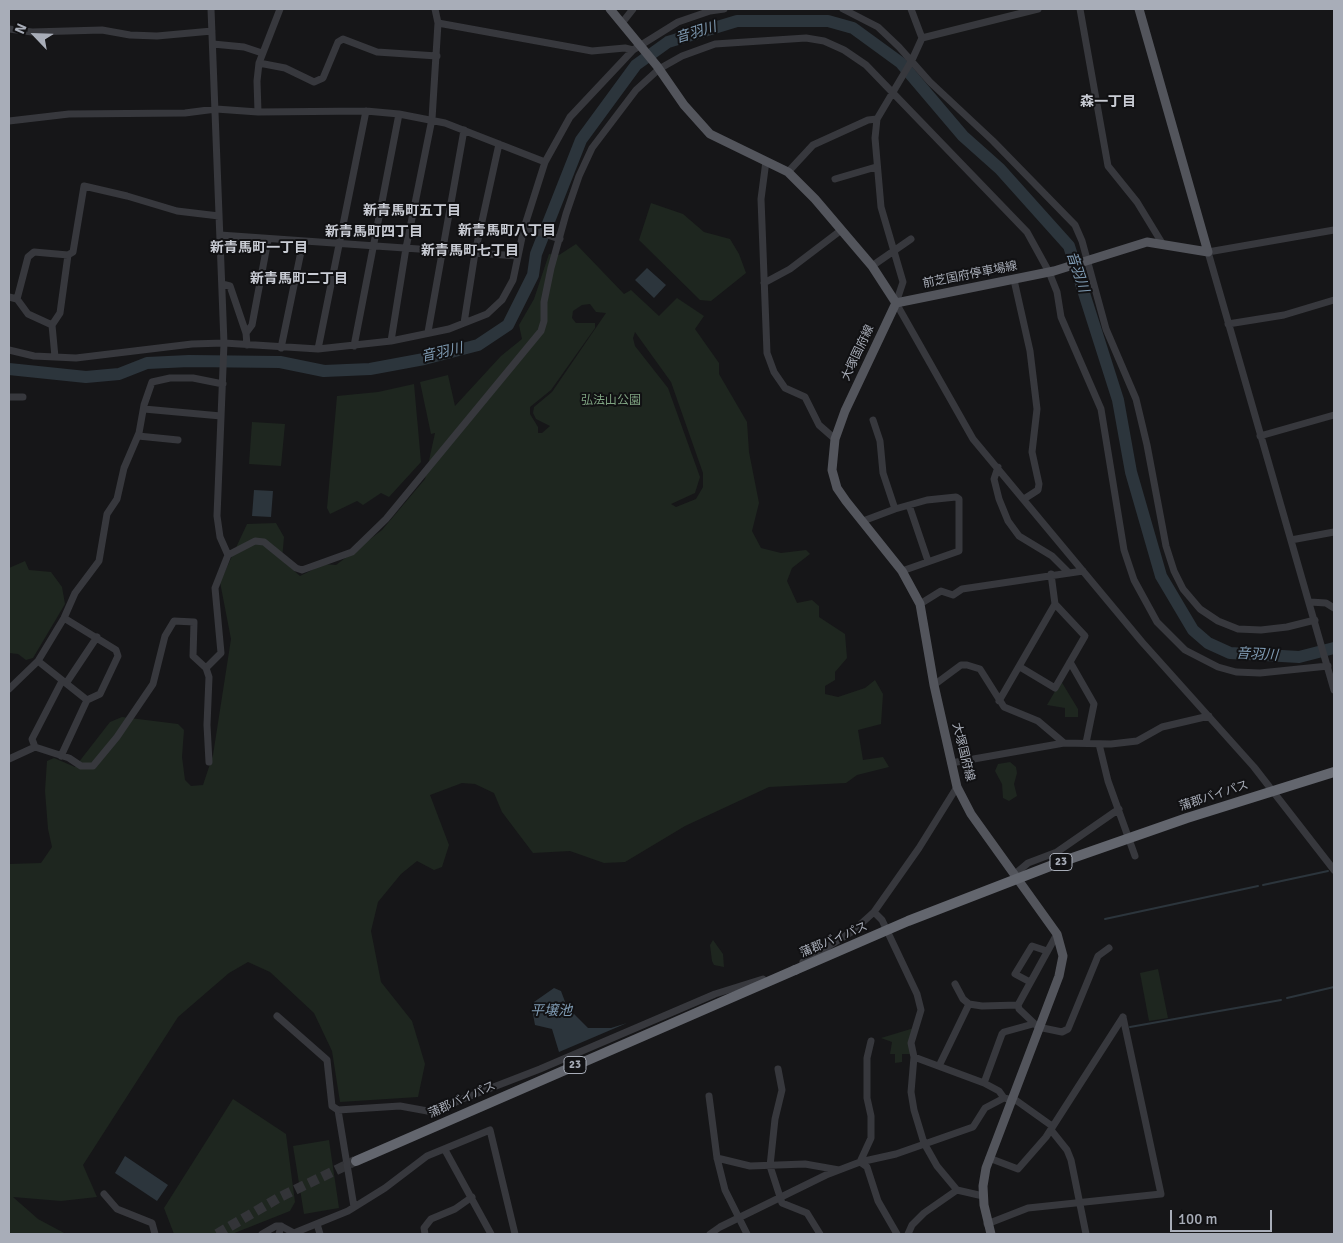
<!DOCTYPE html>
<meta charset="utf-8">
<style>
body{margin:0}
#map{position:relative;width:1343px;height:1243px;overflow:hidden;background:#161618;font-family:Signika,sans-serif}
canvas{display:block}
.frame{position:absolute;inset:0;border:10px solid #a8adb8;pointer-events:none}
.north{position:absolute;left:10px;top:10px;width:50px;height:50px;-webkit-text-stroke:4px #111113;paint-order:stroke;rotate:294deg;font-size:14px;font-weight:700;line-height:20px;text-align:center;color:#a8adb8}
.north::after{content:'';display:block;margin:auto;width:18px;height:22px;background:#a8adb8;clip-path:polygon(50% 0,100% 100%,50% 72%,0 100%)}
.scale{position:absolute;left:1170px;top:1210px;width:102px;height:22px;box-sizing:border-box;border:2px solid #a8adb8;border-top:0;padding-left:6px;font-size:15px;line-height:18px;white-space:nowrap;color:#a8adb8;-webkit-text-stroke:4px #111113;paint-order:stroke}
</style>
<div id="map">
<canvas width="1343" height="1243"></canvas>
<div class="frame"></div>
<div class="north">N</div>
<div class="scale">100 m</div>
</div>
<script>
const context = document.querySelector('canvas').getContext('2d');
context.lineJoin = 'round';
function fill(path, color) { context.fillStyle = color; context.fill(path, 'evenodd'); }
const shape = rows => new Path2D(rows.map(r => 'M' + r).join(''));
function trace(path, color, width, dash) { context.strokeStyle = color; context.lineWidth = width; context.lineCap = dash ? 'butt' : 'round'; context.setLineDash(dash || []); context.stroke(path); }
function drawText(font, color, halo, rows, align = 'center') {
  context.font = font + ' Signika,"Noto Sans JP",sans-serif'; context.lineWidth = 4; context.setLineDash([]); context.textBaseline = 'middle'; context.strokeStyle = halo; context.fillStyle = color; for (const [text, x, y, turn = 0] of rows) {
    context.save(); context.translate(x, y); context.rotate((+turn || 0) * Math.PI / 180); context.textAlign = isNaN(turn) ? turn : align; if (halo) context.strokeText(text, 0, 0); context.fillText(text, 0, 0); context.restore();
  }
}
const green = shape([
 [651,203,683,214,704,232,730,239,739,254,746,273,711,301,700,300,639,240],
 [576,244,624,294,631,290,659,316,677,298,704,316,695,329,719,363,719,374,747,422,749,452,759,503,752,531,761,548,781,553,806,550,810,554,792,568,787,581,797,603,812,600,819,606,819,617,845,634,847,658,835,672,835,680,825,686,825,694,838,697,865,688,875,680,883,694,881,724,858,730,863,760,883,757,889,767,857,775,846,783,769,787,685,826,625,862,604,863,570,851,533,853,502,812,494,793,475,784,462,783,430,795,449,845,442,867,434,870,417,861,401,874,378,902,371,931,381,982,412,1021,425,1064,418,1097,340,1102,332,1051,314,1013,270,972,248,962,229,973,178,1017,83,1165,97,1197,61,1201,13,1197,38,1219,66,1234,9,1234,9,864,41,863,52,847,48,829,45,791,47,761,54,758,75,767,110,722,122,717,178,724,184,730,182,757,185,780,191,786,203,785,213,755,231,639,220,582,247,524,276,523,284,537,282,560,300,576,324,564,336,565,382,530,425,479,435,433,431,434,420,382,448,375,455,406,501,356,522,339,519,325,534,299,549,254,559,255],
 [590,304,596,312,606,313,552,392,534,407,533,413,536,419,550,426,542,433,538,433,538,427,530,414,530,407,551,390,595,328,595,323,576,323,572,318,573,311,582,305],
 [635,332,671,382,703,473,703,487,696,499,676,507,671,504,695,493,700,477,668,388,635,346,633,338],
 [414,384,421,462,389,497,381,493,363,505,357,501,330,514,327,508,337,396,378,392],
 [252,422,285,424,281,466,249,464],
 [25,561,29,570,51,572,62,587,65,604,33,658,26,660,18,654,9,653,9,568],
 [1061,681,1078,709,1078,717,1065,717,1065,708,1047,705],
 [1010,762,1016,767,1017,773,1014,784,1017,796,1009,801,1003,798,1002,784,995,771,998,764],
 [713,940,723,954,724,967,714,965,712,961,710,945],
 [1158,969,1168,1018,1149,1021,1140,973],
 [914,1028,910,1054,902,1054,902,1062,895,1063,895,1054,890,1054,892,1042,881,1038],
 [233,1099,286,1134,295,1202,290,1211,232,1234,174,1234,164,1208],
 [329,1140,339,1208,304,1214,293,1146]
]);
const water = shape([
 [647,268,666,285,654,298,635,280],
 [254,490,273,491,271,517,252,516],
 [554,988,561,991,567,1007,588,1028,611,1028,627,1023,559,1052,552,1029,535,1025,533,1014,534,1002],
 [125,1156,168,1185,157,1201,115,1173]
]);
const stream = shape([
 [1263,885,1328,871],
 [1105,919,1258,886],
 [1287,998,1334,987],
 [1130,1027,1281,1000]
]);
const river = shape([
 [9,369,86,377,119,374,147,363,189,361,280,362,324,371,370,369,424,359,478,345,508,325,533,275,536,254,581,140,636,65,668,42,737,21,828,21,853,28,901,63,963,136,1000,169,1069,246,1118,400,1131,472,1161,576,1193,630,1208,643,1230,653,1299,657,1334,648]
]);
const highwayTunnel = shape([
 [217,1234,280,1197,355,1161]
]);
const minor = shape([
 [211,9,224,343,217,516,220,537,228,555],
 [843,9,878,27,899,47,930,82,993,141,1075,225,1082,241,1106,329,1136,399,1147,445,1166,546,1174,571,1183,589,1200,609,1218,621,1238,629,1261,630,1287,627,1315,620],
 [911,9,922,38,912,60,877,119,875,138,881,207,903,282,896,303,973,439,1142,642,1254,767,1334,870],
 [1080,9,1108,166,1137,202,1162,243],
 [438,23,592,51,625,48,633,50],
 [622,23,633,9],
 [9,29,32,32,102,30,130,35,157,36,212,31],
 [922,38,1038,9],
 [213,44,244,47,262,53],
 [259,63,285,68,314,82,323,78,338,42,343,39,377,52,437,56],
 [258,112,257,81,259,63,280,9],
 [9,121,69,114,185,113,216,109,258,112,366,111,399,114,445,123,545,162],
 [766,161,761,199,767,353,774,372,785,388,805,397,819,425,835,439],
 [788,172,813,145,868,120,877,119],
 [835,179,876,167],
 [524,228,560,239],
 [1334,230,1208,252,1334,690],
 [220,235,518,256],
 [872,266,911,239],
 [1014,280,1030,351,1037,409,1032,452,1039,484,1038,490,1024,499],
 [764,283,790,269,840,231],
 [222,284,230,286,246,333,247,345],
 [9,297,17,299,28,257,34,252,68,255,73,252,84,186,127,196,177,211,219,216],
 [17,299,28,314,52,325,55,357],
 [464,323,475,253,499,144],
 [1228,324,1284,315,1334,300],
 [52,325,60,313,68,255],
 [428,332,464,130],
 [246,333,252,325,268,240],
 [391,341,406,248,432,119,438,23,435,9],
 [354,346,399,114],
 [281,348,303,242],
 [318,349,366,111],
 [9,350,34,356,76,358,192,344,224,343,318,349,391,341,449,329,487,314,502,300,513,280,524,228,545,162,570,117,633,50,678,22,710,11,724,9],
 [9,397,23,397],
 [144,409,221,416],
 [873,420,880,441,883,473,895,509],
 [138,436,178,440],
 [1260,436,1334,415],
 [998,467,994,479,999,499,1008,521,1019,536,1052,556,1069,573],
 [909,505,928,561],
 [863,521,895,509,927,500,956,497,959,499,959,551,902,571],
 [1291,540,1334,532],
 [1310,602,1326,603,1334,608],
 [920,604,941,591,953,595,962,589,1083,571],
 [38,661,87,700],
 [1070,662,1094,704,1086,743],
 [1020,667,1055,688,1085,636,1055,604],
 [206,668,221,653,215,588,228,555,255,541,264,542,296,568,302,570,352,552,386,519,541,331,544,321,544,302,551,268,566,214,579,176,592,148,636,90,659,69,682,56,715,44,806,38,824,41,844,50,866,65,1027,232,1049,272,1057,292,1061,317,1101,409,1124,550,1134,580,1157,622,1185,650,1218,667,1236,672,1260,673,1328,666],
 [67,682,97,637],
 [934,685,961,665,967,665,980,669,1004,707,1038,721,1064,743],
 [9,689,38,661,64,618,75,593,99,561,107,514,117,499,124,468,139,433,144,405,152,382,170,378,193,378,223,384],
 [999,701,1055,604,1051,574],
 [1099,744,1108,781,1135,856],
 [35,747,32,739,62,681],
 [61,756,87,700,100,694,118,656,116,650,64,618],
 [9,759,35,747,69,758,81,766,93,766,117,737,153,684,165,636,174,621,194,622,193,656,206,668,209,677,207,725,209,762],
 [951,763,1064,743,1111,744,1137,741,1162,727,1209,716],
 [1015,874,1028,863,1057,852,1119,809],
 [874,912,882,920,917,994,921,1010,911,1043,914,1057,911,1092,914,1110,924,1143,937,1166,957,1190,983,1196],
 [1057,934,1018,1005,1019,1009,1038,1027,1062,1032,1068,1029,1098,956,1109,948],
 [803,962,853,931,874,912,919,848,957,787],
 [1030,982,1015,974,1032,946,1047,951],
 [955,984,963,999,969,1004,982,1006,1018,1005],
 [277,1016,327,1060,332,1106,338,1110,354,1207],
 [871,1041,867,1058,867,1098,871,1116,871,1138,860,1162,867,1167,878,1201,897,1234],
 [914,1057,984,1083,999,1091,1004,1098,1017,1101,1052,1126],
 [939,1066,969,1004],
 [778,1069,782,1090,775,1119,770,1166,782,1203,807,1213,820,1234],
 [984,1083,1002,1034,1004,1032,1033,1024],
 [709,1096,717,1158,725,1190,747,1234],
 [338,1110,400,1106,433,1112,439,1111,460,1100,540,1069,715,994,763,979],
 [1051,1130,1067,1150,1071,1160,1086,1234],
 [445,1150,491,1234],
 [717,1158,750,1166,805,1164,839,1170],
 [989,1158,1018,1169,1046,1137,1123,1017],
 [104,1194,117,1209,152,1223,155,1234],
 [317,1224,320,1234],
 [987,1224,1028,1208,1161,1194,1123,1017],
 [262,1234,276,1226,281,1226,294,1233,348,1211,385,1188,427,1156,490,1130,515,1234],
 [279,1234,281,1226],
 [425,1234,424,1228,431,1219,455,1209,472,1197],
 [710,1234,720,1227,826,1175,860,1162,896,1154,973,1127,985,1108,1004,1098],
 [908,1234,912,1225,924,1213,957,1190]
]);
const major = shape([
 [610,9,657,66,684,105,710,134,788,172,815,199,872,266,896,303],
 [896,303,845,411,835,439,832,470,837,488,846,501,902,571,920,604,934,685,957,787,971,814,1057,934,1063,956,1059,976,986,1168,983,1186,984,1205,991,1234],
 [896,303,1054,271,1147,242,1208,252,1139,9]
]);
const highway = shape([
 [356,1161,795,970]
]);
const highwayBridge = shape([
 [795,970,908,921,1058,863,1187,818,1334,772]
]);
const shields = [
 [1061,862,22],
 [575,1065,22]
];
const shieldNames = [
 ["23",1061,862],
 ["23",575,1065]
];
const streetNames = [
 ["前芝国府停車場線",970,275,-11],
 ["大塚国府線",858,353,-65],
 ["大塚国府線",963,752,76],
 ["蒲郡バイパス",1214,796,-18],
 ["蒲郡バイパス",834,940,-23],
 ["蒲郡バイパス",462,1100,-24]
];
const parkNames = [
 ["弘法山公園",611,401]
];
const waterNames = [
 ["音羽川",696,33,-17],
 ["音羽川",1077,272,72],
 ["音羽川",442,353,-13],
 ["音羽川",1257,655,3],
 ["平壌池",551,1011]
];
const neighbourhoodNames = [
 ["森一丁目",1108,102],
 ["新青馬町五丁目",412,211],
 ["新青馬町八丁目",507,231],
 ["新青馬町四丁目",374,232],
 ["新青馬町一丁目",259,248],
 ["新青馬町七丁目",470,251],
 ["新青馬町二丁目",299,279]
];
fill(green, '#1e261f');
fill(water, '#2c353c');
trace(stream, '#2c353c', 2);
trace(river, '#2c353c', 12);
trace(highwayTunnel, '#333438', 10, [10, 5]);
trace(minor, '#37383d', 7);
trace(major, '#53555c', 9);
trace(highway, '#63666e', 10);
trace(highwayBridge, '#63666e', 10);
for (const [x, y, w] of shields) { const box = new Path2D(); box.roundRect(x - w / 2, y - 8.5, w, 17, 4); context.fillStyle = '#111113'; context.fill(box); trace(box, '#a8adb8', 1); }
drawText('bold 11px', '#a8adb8', null, shieldNames);
drawText('12px', '#a8adb8', '#111113', streetNames);
drawText('12px', '#7fa381', '#111113', parkNames);
drawText('italic 14px', '#7f9bb3', '#111113', waterNames);
drawText('bold 14px', '#c9ccd4', '#111113', neighbourhoodNames);
</script>
